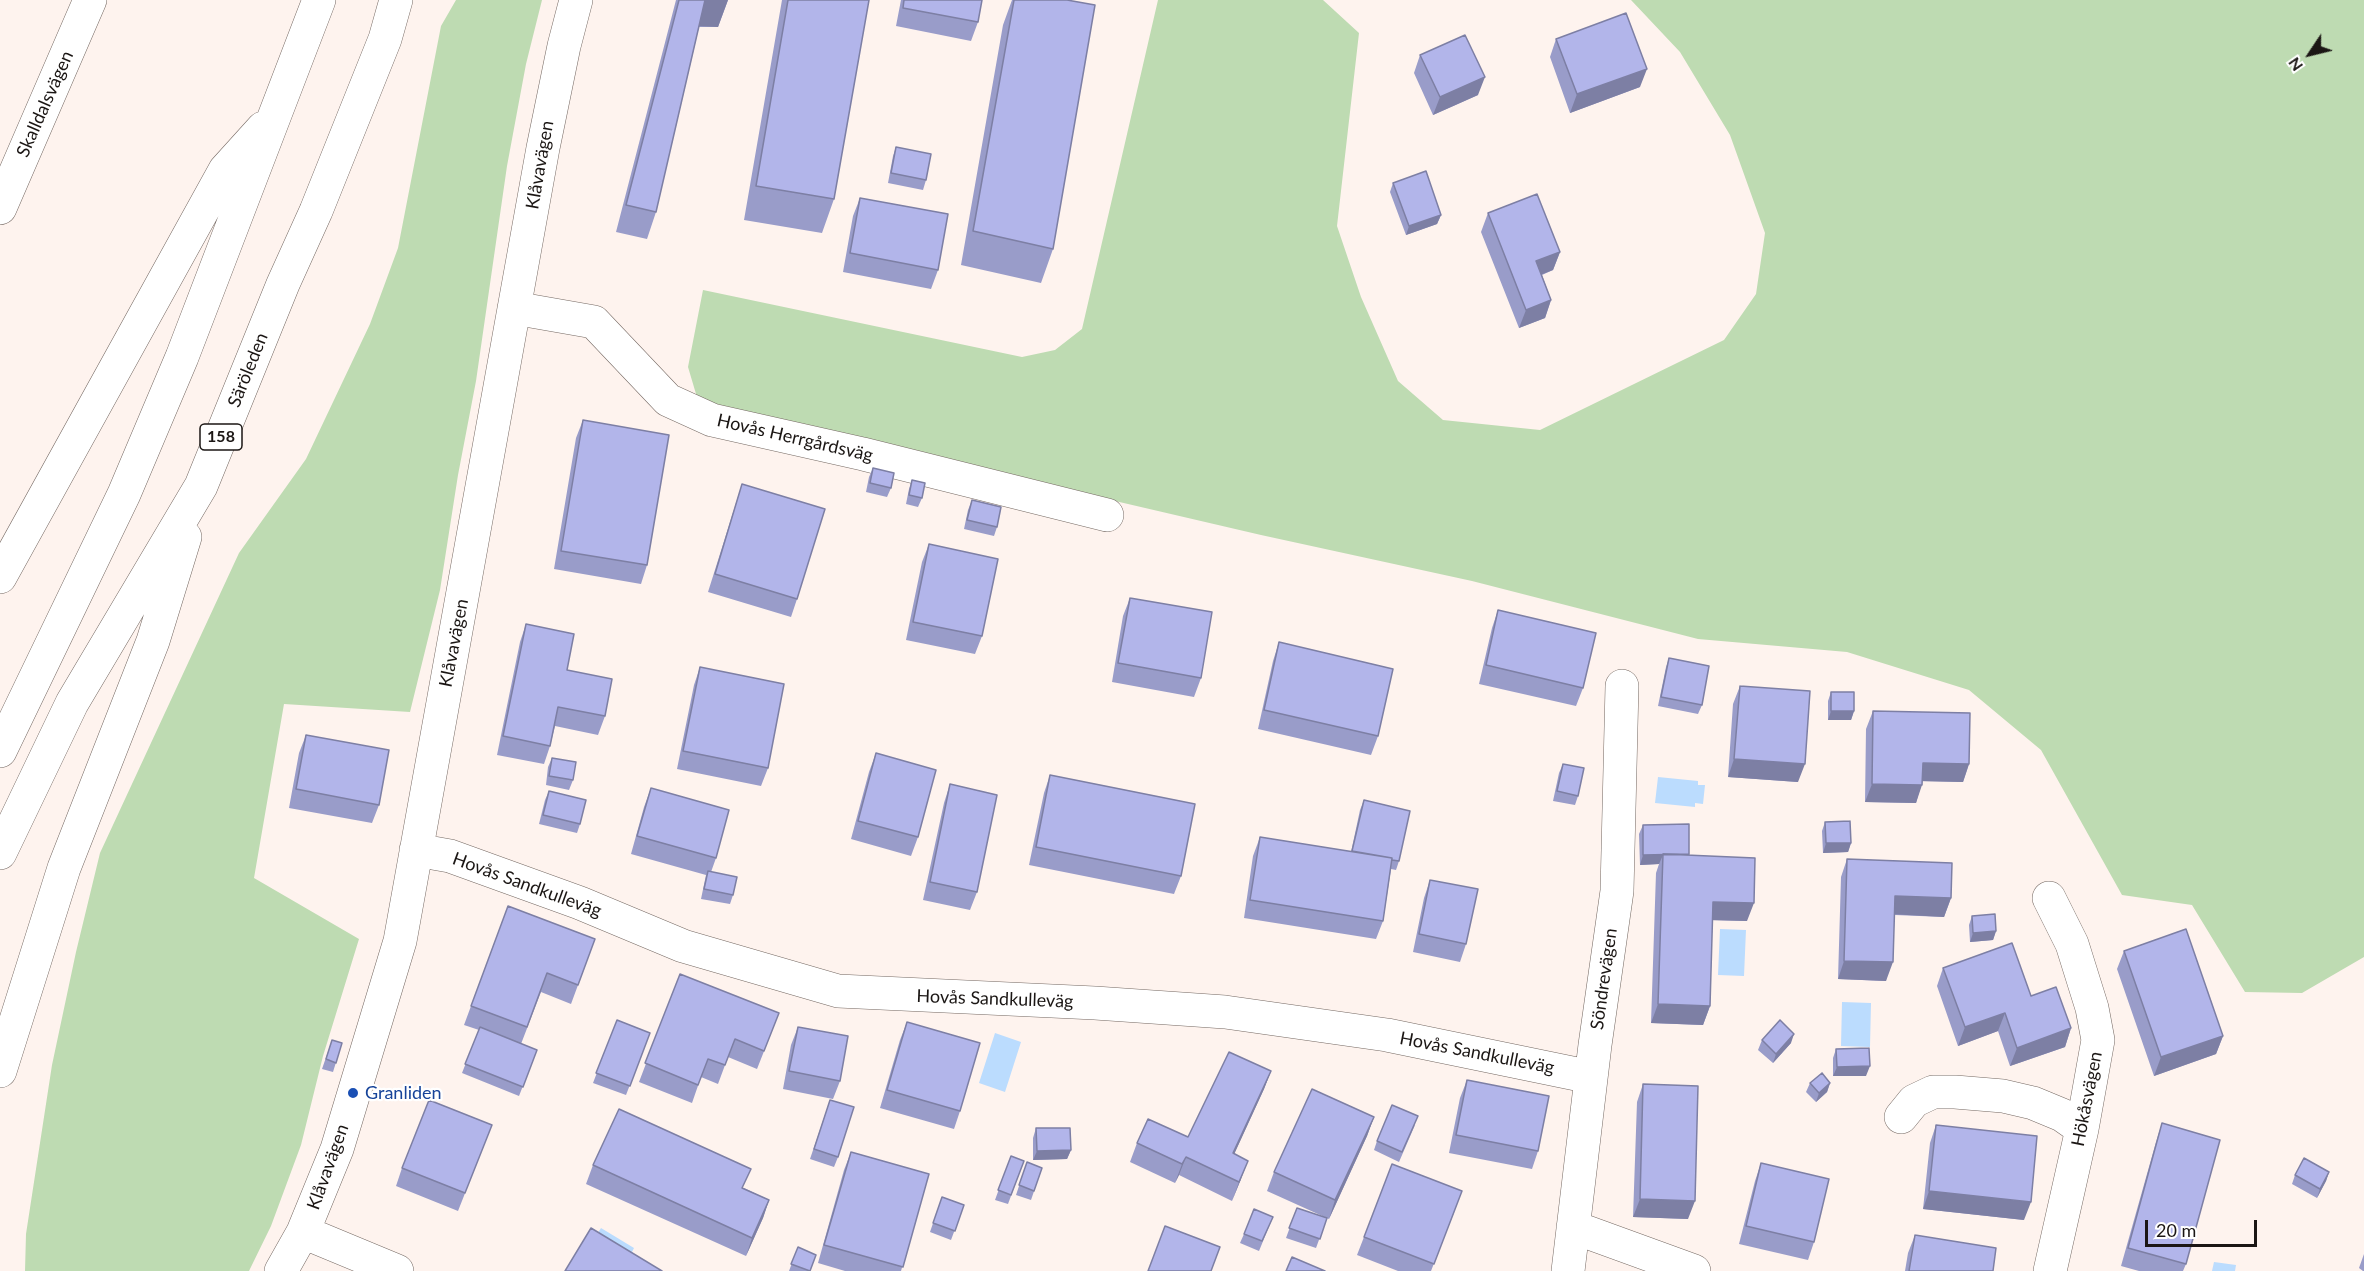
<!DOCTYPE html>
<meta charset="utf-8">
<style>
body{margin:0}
#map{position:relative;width:2364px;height:1271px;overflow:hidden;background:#fef3ee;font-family:Lato,sans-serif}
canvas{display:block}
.north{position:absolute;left:2280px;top:24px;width:60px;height:60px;-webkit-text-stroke:4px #fff;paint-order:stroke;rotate:235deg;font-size:16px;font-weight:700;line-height:24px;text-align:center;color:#1b1614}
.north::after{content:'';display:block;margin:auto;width:21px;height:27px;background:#1b1614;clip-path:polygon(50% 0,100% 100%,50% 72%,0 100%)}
.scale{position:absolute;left:2145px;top:1220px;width:112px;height:27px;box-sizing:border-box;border:3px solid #1b1614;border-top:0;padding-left:8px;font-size:18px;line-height:21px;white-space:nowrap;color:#1b1614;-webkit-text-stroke:4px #fff;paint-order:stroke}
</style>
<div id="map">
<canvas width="2364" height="1271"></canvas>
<div class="north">N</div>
<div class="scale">20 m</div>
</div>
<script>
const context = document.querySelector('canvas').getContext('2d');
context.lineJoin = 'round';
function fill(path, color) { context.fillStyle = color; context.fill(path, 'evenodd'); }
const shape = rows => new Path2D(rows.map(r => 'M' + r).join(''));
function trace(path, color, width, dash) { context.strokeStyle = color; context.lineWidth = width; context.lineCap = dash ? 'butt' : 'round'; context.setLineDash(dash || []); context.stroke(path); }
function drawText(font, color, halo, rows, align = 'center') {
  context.font = font + ' Lato,sans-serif'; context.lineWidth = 4.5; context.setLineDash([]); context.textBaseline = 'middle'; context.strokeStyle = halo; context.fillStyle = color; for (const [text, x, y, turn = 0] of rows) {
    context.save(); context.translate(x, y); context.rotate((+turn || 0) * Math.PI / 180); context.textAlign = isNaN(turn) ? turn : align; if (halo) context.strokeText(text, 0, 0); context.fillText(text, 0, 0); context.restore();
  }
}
const green = shape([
 [456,0,542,0,526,64,507,166,476,381,458,475,440,590,410,712,284,704,254,878,359,939,323,1056,301,1145,271,1226,249,1271,25,1271,26,1234,52,1065,76,952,100,853,239,553,306,459,370,324,398,248,441,26],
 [1158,0,1323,0,1359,33,1337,226,1361,297,1398,381,1443,420,1540,430,1724,340,1756,294,1765,233,1730,135,1680,52,1631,0,2364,0,2364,957,2302,993,2245,992,2192,905,2122,895,2041,750,1969,690,1847,652,1698,639,1472,581,1261,535,699,404,688,367,703,290,1022,357,1055,350,1082,329]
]);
const water = shape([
 [1658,777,1698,781,1698,785,1705,785,1703,804,1695,803,1695,807,1655,803],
 [1720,929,1746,930,1744,976,1718,975],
 [1842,1002,1871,1003,1870,1047,1841,1046],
 [995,1033,1021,1042,1005,1092,979,1083],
 [601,1228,634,1248,632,1252,633,1255,589,1247],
 [2214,1262,2236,1265,2235,1271,2212,1271]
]);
const minor = shape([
 [0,208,90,0],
 [514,308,594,322,668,400,712,420,863,454,1107,515],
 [416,850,450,856,580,903,683,946,838,991,1095,1003,1225,1012,1387,1035,1591,1077],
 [2049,898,2072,944,2092,1008,2098,1040,2082,1129,2050,1271],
 [1901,1117,1914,1101,1933,1092,1955,1092,2003,1096,2033,1103,2062,1115,2082,1129],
 [1573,1227,1694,1271],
 [303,1232,397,1271],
 [281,1271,303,1232,337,1149,400,941,543,148,564,46,576,0],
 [1568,1271,1595,1045,1617,891,1622,686]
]);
const major = shape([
 [0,577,225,170,263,128],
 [0,751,124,494,182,357,319,0],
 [0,853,72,703,201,486,283,284,316,211,385,39,396,0],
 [0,1071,64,868,153,641,185,537]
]);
const wall = shape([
 [676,0,728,0,718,27,699,27,656,212,647,239,616,232],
 [782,0,869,0,834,199,822,233,744,220],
 [901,0,982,0,978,22,971,41,896,26],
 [1012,0,1067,0,1053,249,1041,283,961,265,1003,25],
 [1556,39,1640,87,1570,113,1550,57],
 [1420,55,1478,95,1433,115,1414,73],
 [896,147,926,180,923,190,888,183,893,156],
 [1393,183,1441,215,1437,224,1406,235,1390,192],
 [860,198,938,270,931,289,843,272,853,216],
 [1488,213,1560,252,1553,270,1542,275,1551,300,1545,318,1519,328,1481,232],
 [583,420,647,565,641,584,554,569,576,438],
 [873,468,891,488,887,497,866,492,869,477],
 [912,480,922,498,918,507,906,504,909,489],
 [742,484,797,599,791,617,708,592,736,503],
 [972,500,997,527,994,536,964,529,968,510],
 [929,544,982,636,975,654,906,640,922,562],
 [1130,598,1201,678,1194,697,1112,682,1123,616],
 [1498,610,1583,688,1576,706,1479,684,1492,628],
 [526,624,567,670,605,716,598,735,555,726,550,746,544,764,497,755,520,642],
 [1279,642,1378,736,1371,755,1258,729,1273,661],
 [1669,658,1702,705,1698,714,1658,706,1666,667],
 [700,667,768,768,761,786,677,769,694,685],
 [1740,686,1798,782,1728,777,1733,704],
 [1831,692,1854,711,1851,720,1828,720,1828,701],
 [1873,711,1969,764,1963,782,1922,781,1916,803,1865,802,1866,729],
 [306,735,379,805,372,823,289,808,299,753],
 [876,753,918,837,911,856,851,839,869,772],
 [552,758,573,780,569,790,546,785,548,767],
 [1563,764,1578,796,1575,805,1553,801,1559,773],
 [1050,775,1181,876,1174,894,1029,865,1044,793],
 [950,784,977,892,970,910,923,900,944,803],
 [651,788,716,858,711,872,733,895,730,904,701,899,706,875,631,854,644,807],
 [549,791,580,824,577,833,539,824,545,800],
 [1364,800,1399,861,1396,870,1391,869,1383,921,1376,939,1244,918,1253,856,1260,837,1351,852,1360,810],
 [1825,822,1851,843,1848,852,1823,853,1822,831],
 [1643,825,1689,854,1689,855,1747,921,1712,920,1710,1006,1703,1025,1651,1023,1656,873,1659,864,1640,865,1639,834],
 [1847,859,1951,898,1944,917,1895,915,1886,981,1838,979,1841,877],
 [1430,880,1466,944,1460,962,1413,952,1424,898],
 [508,906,595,939,571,1004,541,992,521,1044,537,1050,519,1096,462,1073,479,1030,464,1025],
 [1972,916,1996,931,1993,940,1970,942,1969,925],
 [2124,951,2223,1036,2216,1054,2154,1076,2117,969],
 [1943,968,2031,996,2071,1028,2065,1047,2010,1066,1998,1031,1958,1046,1937,986],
 [680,974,772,1031,757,1069,728,1057,718,1084,701,1077,692,1103,639,1082],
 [617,1020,650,1033,626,1095,593,1083],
 [907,1022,960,1111,954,1129,880,1108,900,1040],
 [798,1027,840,1081,833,1099,783,1089,791,1045],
 [332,1040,342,1043,333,1072,322,1069],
 [1762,1040,1791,1043,1773,1063,1758,1050],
 [1836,1049,1866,1076,1833,1076,1833,1058],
 [1271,1071,1264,1089,1234,1154,1241,1179,1232,1201,1179,1175,1175,1183,1130,1162,1137,1143,1188,1137],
 [1467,1080,1538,1151,1532,1169,1449,1153,1460,1098],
 [1810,1083,1830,1083,1827,1092,1816,1102,1806,1092],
 [1643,1084,1688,1219,1633,1217,1637,1102],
 [830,1100,838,1157,834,1167,810,1159],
 [1374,1117,1367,1136,1329,1219,1267,1191,1274,1172],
 [2162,1123,2186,1264,2183,1271,2139,1271,2121,1266,2156,1142],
 [492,1125,458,1211,396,1186,402,1168],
 [1415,1125,1399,1162,1374,1150,1377,1141],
 [1936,1125,2024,1220,1923,1209,1930,1143],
 [1036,1128,1071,1150,1067,1159,1033,1160,1033,1138],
 [851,1152,929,1174,901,1271,845,1271,818,1263,844,1170],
 [1011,1156,1024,1161,1008,1204,995,1200],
 [1027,1162,1042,1168,1031,1200,1016,1195],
 [1761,1163,1814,1242,1808,1260,1739,1244,1755,1181],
 [593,1165,744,1188,769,1200,763,1218,746,1256,586,1184],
 [2329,1172,2326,1181,2317,1198,2292,1184,2295,1175],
 [942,1197,964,1205,951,1240,930,1232],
 [1297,1208,1327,1218,1316,1248,1286,1238],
 [1455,1210,1431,1271,1398,1271,1357,1255,1364,1237],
 [1273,1217,1259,1251,1240,1243,1244,1234],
 [1915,1235,1993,1271,1905,1271,1908,1253],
 [798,1247,810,1271,789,1271],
 [2364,1254,2364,1271,2363,1271,2359,1268]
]);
const shadedWall = shape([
 [705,0,728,0,718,27,696,26],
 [1647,69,1640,87,1570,113,1577,94],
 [1485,77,1478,95,1433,115,1440,97],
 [1441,215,1437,224,1406,235,1409,226],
 [1560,252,1553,270,1530,279,1536,261],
 [1551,300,1545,318,1519,328,1526,310],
 [1831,711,1854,711,1851,720,1828,720],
 [1734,759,1805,764,1798,782,1728,777],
 [1923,763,1969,764,1963,782,1916,781],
 [1872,784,1922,785,1916,803,1865,802],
 [1826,843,1851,843,1848,852,1823,853],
 [1643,855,1663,855,1659,864,1640,865],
 [1895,896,1951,898,1944,917,1889,914],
 [1713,902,1754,903,1747,921,1706,920],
 [1996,931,1993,940,1970,942,1973,933],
 [1844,961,1893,962,1886,981,1838,979],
 [1658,1004,1710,1006,1703,1025,1651,1023],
 [2005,1013,1998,1031,1958,1046,1965,1027],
 [2071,1028,2065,1047,2010,1066,2017,1048],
 [1794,1034,1791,1043,1773,1063,1776,1054],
 [2223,1036,2216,1054,2154,1076,2161,1057],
 [1870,1066,1866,1076,1833,1076,1837,1067],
 [1271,1071,1264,1089,1226,1172,1233,1153],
 [1830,1083,1827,1092,1816,1102,1819,1093],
 [1374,1117,1367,1136,1329,1219,1335,1200],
 [1071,1150,1067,1159,1033,1160,1037,1151],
 [1186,1157,1179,1175,1175,1183,1182,1164],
 [1248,1161,1241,1179,1232,1201,1239,1182],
 [2329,1172,2326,1181,2317,1198,2320,1189],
 [1929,1191,2031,1202,2024,1220,1923,1209],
 [1640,1199,1695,1201,1688,1219,1633,1217],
 [769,1200,763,1218,746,1256,752,1238]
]);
const building = shape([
 [679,0,705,0,656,212,626,205,679,0],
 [788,0,869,0,834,199,756,186,788,0],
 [904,0,982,0,978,22,903,8,904,0],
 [1014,0,1067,0,1095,5,1053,249,973,231,1014,0],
 [1626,13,1647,69,1577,94,1556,39,1626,13],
 [1465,35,1485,77,1440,97,1420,55,1465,35],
 [896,147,931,154,926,180,891,173,896,147],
 [1426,171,1441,215,1409,226,1393,183,1426,171],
 [1537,194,1560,252,1536,261,1551,300,1526,310,1488,213,1537,194],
 [860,198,948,214,938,270,850,253,860,198],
 [583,420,669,435,647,565,561,551,583,420],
 [873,468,894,473,891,488,870,483,873,468],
 [912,480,925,483,922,498,909,495,912,480],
 [742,484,825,509,797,599,715,574,742,484],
 [972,500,1001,507,997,527,967,520,972,500],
 [929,544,998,559,982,636,913,622,929,544],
 [1130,598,1212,612,1201,678,1118,663,1130,598],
 [1498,610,1596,633,1583,688,1486,665,1498,610],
 [526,624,574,634,567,670,612,679,605,716,558,707,550,746,503,736,526,624],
 [1279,642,1393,669,1378,736,1264,710,1279,642],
 [1669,658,1709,666,1702,705,1661,697,1669,658],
 [700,667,784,684,768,768,683,751,700,667],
 [1740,686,1810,691,1805,764,1734,759,1740,686],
 [1831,692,1854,692,1854,711,1831,711,1831,692],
 [1873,711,1970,713,1969,764,1923,763,1922,785,1872,784,1873,711],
 [306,735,389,750,379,805,296,789,306,735],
 [876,753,936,770,918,837,858,821,876,753],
 [552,758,576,762,573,780,549,776,552,758],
 [1563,764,1584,768,1578,796,1557,791,1563,764],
 [1050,775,1195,804,1181,876,1036,847,1050,775],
 [950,784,997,795,977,892,930,882,950,784],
 [651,788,729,810,716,858,637,836,651,788],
 [549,791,586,800,580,824,543,815,549,791],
 [1364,800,1410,811,1399,861,1392,860,1392,858,1352,851,1364,800],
 [1850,821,1851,843,1826,843,1825,822,1850,821],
 [1689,824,1689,854,1643,855,1643,825,1689,824],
 [1260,837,1392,858,1383,921,1250,900,1260,837],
 [1663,854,1755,858,1754,903,1713,902,1710,1006,1658,1004,1663,854],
 [1847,859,1952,863,1951,898,1895,896,1893,962,1844,961,1847,859],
 [708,871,737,877,733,895,704,889,708,871],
 [1430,880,1478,889,1466,944,1419,934,1430,880],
 [508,906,595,939,578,985,547,973,527,1027,471,1006,508,906],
 [1995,914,1996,931,1973,933,1972,916,1995,914],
 [2186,929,2223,1036,2161,1057,2124,951,2186,929],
 [2012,943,2031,996,2056,987,2071,1028,2017,1048,2005,1013,1965,1027,1943,968,2012,943],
 [680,974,779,1013,764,1051,735,1039,725,1065,708,1059,698,1085,645,1063,680,974],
 [617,1020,650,1033,630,1086,596,1073,617,1020],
 [1780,1020,1794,1034,1776,1054,1762,1040,1780,1020],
 [907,1022,980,1043,960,1111,887,1090,907,1022],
 [480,1027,537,1050,523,1087,465,1064,480,1027],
 [798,1027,848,1036,840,1081,789,1071,798,1027],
 [332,1040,342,1043,336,1063,326,1059,332,1040],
 [1869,1048,1870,1066,1837,1067,1836,1049,1869,1048],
 [1229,1052,1271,1071,1233,1153,1248,1161,1239,1182,1186,1157,1182,1164,1137,1143,1148,1119,1188,1137,1229,1052],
 [1822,1073,1830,1083,1819,1093,1810,1083,1822,1073],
 [1467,1080,1549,1096,1538,1151,1456,1135,1467,1080],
 [1643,1084,1698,1086,1695,1201,1640,1199,1643,1084],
 [1312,1089,1374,1117,1335,1200,1274,1172,1312,1089],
 [429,1100,492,1125,465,1193,402,1168,429,1100],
 [830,1100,854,1107,838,1157,814,1149,830,1100],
 [1392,1105,1418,1116,1402,1152,1377,1141,1392,1105],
 [619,1109,751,1169,742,1188,769,1200,752,1238,593,1165,619,1109],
 [2162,1123,2220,1140,2186,1264,2128,1248,2162,1123],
 [1936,1125,2037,1136,2031,1202,1929,1191,1936,1125],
 [1036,1128,1070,1128,1071,1150,1037,1151,1036,1128],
 [851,1152,929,1174,903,1267,824,1245,851,1152],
 [1011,1156,1024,1161,1011,1195,998,1190,1011,1156],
 [2304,1158,2329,1172,2320,1189,2295,1175,2304,1158],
 [1027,1162,1042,1168,1034,1191,1019,1185,1027,1162],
 [1761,1163,1829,1179,1814,1242,1746,1226,1761,1163],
 [1392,1164,1462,1191,1434,1264,1364,1237,1392,1164],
 [942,1197,964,1205,955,1231,933,1223,942,1197],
 [1297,1208,1327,1218,1320,1239,1289,1228,1297,1208],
 [1254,1209,1273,1217,1262,1241,1244,1234,1254,1209],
 [1165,1226,1220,1247,1211,1271,1148,1271,1165,1226],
 [591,1228,662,1271,565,1271,591,1228],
 [1915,1235,1996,1248,1993,1271,1909,1271,1915,1235],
 [798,1247,816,1255,810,1271,791,1264,798,1247],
 [1292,1257,1325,1271,1286,1271,1292,1257]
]);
const markers = [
 [353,1093,6,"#1a4fb4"]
];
const shields = [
 [221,437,42]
];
const shieldNames = [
 ["158",221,437]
];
const streetNames = [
 ["Skalldalsvägen",45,104,-66],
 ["Klåvavägen",540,165,-80],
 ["Säröleden",248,370,-68],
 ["Hovås Herrgårdsväg",795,438,13],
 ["Klåvavägen",454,643,-79],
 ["Hovås Sandkulleväg",527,885,20],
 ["Söndrevägen",1604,979,-82],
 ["Hovås Sandkulleväg",995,999,2],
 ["Hovås Sandkulleväg",1477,1053,11],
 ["Hökåsvägen",2087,1099,-79],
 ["Klåvavägen",328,1167,-70]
];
const transitNames = [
 ["Granliden",365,1093]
];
fill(green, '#bedbb2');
fill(water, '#bbdcfe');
trace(minor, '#756963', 34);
trace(major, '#756963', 34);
trace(minor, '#fff', 33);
trace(major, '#fff', 33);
fill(wall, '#999cc9');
fill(shadedWall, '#7d7fa4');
fill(building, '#b2b5ea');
trace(building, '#7d7fa4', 1.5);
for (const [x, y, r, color] of markers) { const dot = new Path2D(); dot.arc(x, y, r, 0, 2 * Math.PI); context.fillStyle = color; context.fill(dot); trace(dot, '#fff', 2); }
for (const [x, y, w] of shields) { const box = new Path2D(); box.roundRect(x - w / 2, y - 13, w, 26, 4.5); context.fillStyle = '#fff'; context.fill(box); trace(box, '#1b1614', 1.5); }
drawText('bold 16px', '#1b1614', null, shieldNames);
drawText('18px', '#1b1614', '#fff', streetNames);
drawText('18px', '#164399', '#fff', transitNames, 'left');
</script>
